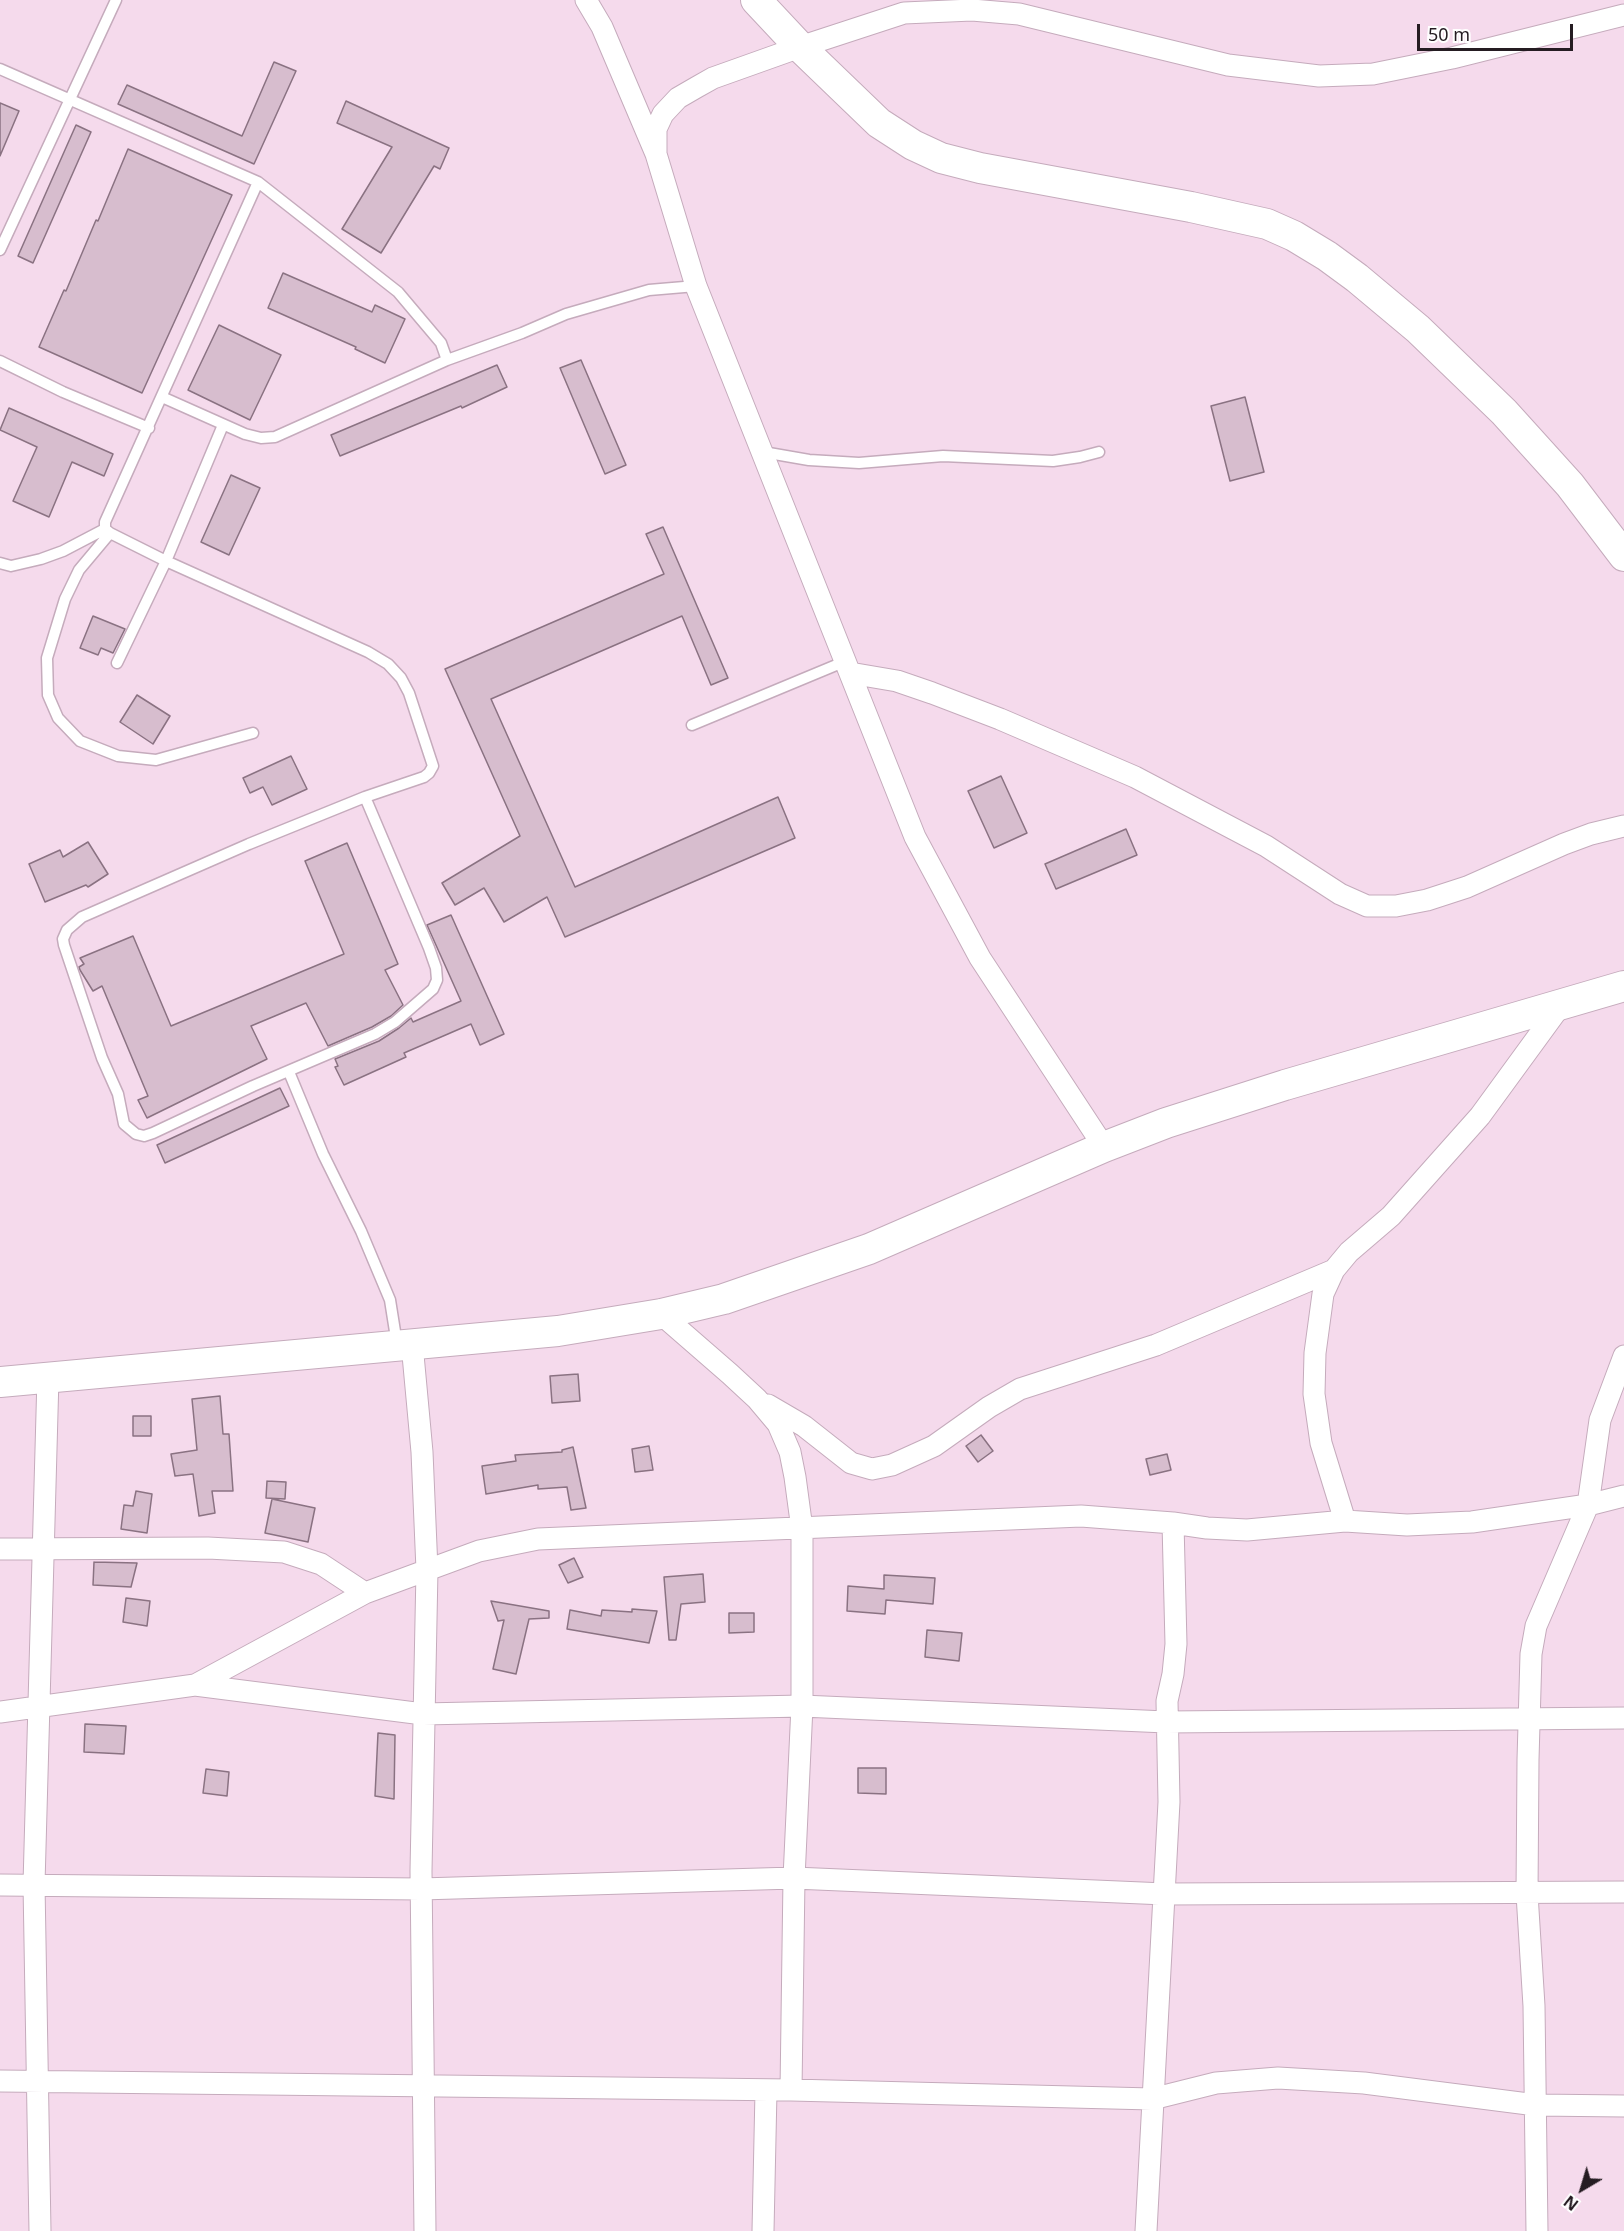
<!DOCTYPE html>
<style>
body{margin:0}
#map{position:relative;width:1624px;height:2231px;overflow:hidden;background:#f5daec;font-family:"Noto Sans",sans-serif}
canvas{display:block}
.north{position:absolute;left:1552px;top:2159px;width:60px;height:60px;-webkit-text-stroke:4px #fff;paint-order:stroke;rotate:218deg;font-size:16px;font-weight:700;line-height:24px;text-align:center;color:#251c22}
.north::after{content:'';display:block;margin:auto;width:21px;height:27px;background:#251c22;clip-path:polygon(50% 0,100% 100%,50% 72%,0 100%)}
.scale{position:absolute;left:1417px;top:24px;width:156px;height:27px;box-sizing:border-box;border:3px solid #251c22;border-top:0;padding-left:8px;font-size:18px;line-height:21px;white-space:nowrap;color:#251c22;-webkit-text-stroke:4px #fff;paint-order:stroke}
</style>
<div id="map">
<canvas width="1624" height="2231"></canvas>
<div class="north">N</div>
<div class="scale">50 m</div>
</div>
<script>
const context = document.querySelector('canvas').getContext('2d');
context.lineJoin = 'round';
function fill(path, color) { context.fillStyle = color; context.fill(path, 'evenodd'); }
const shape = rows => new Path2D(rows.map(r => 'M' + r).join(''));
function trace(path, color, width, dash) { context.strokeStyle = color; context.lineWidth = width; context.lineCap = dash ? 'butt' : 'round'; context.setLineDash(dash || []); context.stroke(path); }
const building = shape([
 [274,62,296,71,254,164,118,104,127,85,242,136,274,62],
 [346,101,449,148,440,169,434,166,381,253,342,229,392,147,337,123,346,101],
 [0,103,19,111,0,156,0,103],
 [76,125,91,132,33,263,18,256,76,125],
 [128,149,232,195,142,393,39,347,64,290,66,291,96,220,98,221,128,149],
 [283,273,372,312,375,305,405,319,385,363,355,349,356,347,268,308,283,273],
 [219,325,281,355,250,420,188,390,219,325],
 [581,360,626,465,605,474,560,368,581,360],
 [497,365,507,387,462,408,461,406,340,456,331,435,497,365],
 [1245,397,1264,472,1230,481,1211,406,1245,397],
 [9,408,113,454,104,476,72,462,49,517,13,501,37,447,0,430,9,408],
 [231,475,260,488,229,555,201,542,231,475],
 [663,527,728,678,711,685,682,616,491,699,575,887,778,797,795,838,565,937,547,897,504,922,484,888,455,905,442,883,520,836,445,669,664,574,646,534,663,527],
 [93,616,125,629,113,653,101,648,98,655,80,648,93,616],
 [137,695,170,716,153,744,120,722,137,695],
 [291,756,307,789,272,805,263,787,250,793,243,778,291,756],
 [1001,776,1027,833,994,848,968,791,1001,776],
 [1126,829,1137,855,1056,889,1045,864,1126,829],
 [88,842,108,874,88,887,86,885,45,902,29,864,60,850,63,857,88,842],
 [347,843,398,964,385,970,403,1005,391,1016,372,1027,328,1046,306,1003,251,1026,267,1059,147,1118,138,1100,148,1096,102,986,93,991,80,970,79,967,84,964,80,958,133,936,171,1026,344,954,305,861,347,843],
 [451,915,504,1034,480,1045,471,1024,404,1053,406,1057,344,1085,335,1067,338,1066,335,1059,379,1041,399,1028,411,1018,413,1022,461,1001,427,925,451,915],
 [280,1088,289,1106,165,1163,157,1145,280,1088],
 [578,1374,580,1401,552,1403,550,1376,578,1374],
 [220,1396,223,1434,229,1434,233,1491,212,1491,215,1513,199,1516,193,1474,175,1476,171,1454,197,1450,192,1399,220,1396],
 [133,1416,151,1416,151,1436,133,1436,133,1416],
 [981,1435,993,1451,978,1462,966,1446,981,1435],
 [649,1446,653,1470,635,1472,632,1449,649,1446],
 [573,1447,586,1508,571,1510,567,1487,538,1489,538,1485,486,1494,482,1466,516,1461,515,1455,562,1452,562,1450,573,1447],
 [1167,1454,1171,1470,1150,1475,1146,1459,1167,1454],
 [267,1481,286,1482,285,1499,266,1498,267,1481],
 [136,1491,152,1494,147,1533,121,1529,124,1505,133,1506,136,1491],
 [272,1499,315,1508,308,1542,265,1533,272,1499],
 [574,1558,583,1577,568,1583,559,1565,574,1558],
 [94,1562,137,1563,131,1587,93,1585,94,1562],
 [703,1574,705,1602,681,1604,676,1640,669,1640,664,1577,703,1574],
 [884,1575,935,1578,933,1604,886,1600,885,1614,847,1611,848,1586,884,1589,884,1575],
 [126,1598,150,1601,147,1626,123,1622,126,1598],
 [491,1601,549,1611,549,1618,529,1619,516,1674,493,1669,504,1620,498,1621,491,1601],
 [632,1609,657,1611,649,1643,567,1629,570,1610,601,1616,602,1610,632,1612,632,1609],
 [729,1613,754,1613,754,1632,729,1633,729,1613],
 [927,1630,962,1633,959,1661,925,1657,927,1630],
 [85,1724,126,1726,124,1754,84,1752,85,1724],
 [378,1733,395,1735,394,1799,375,1796,378,1733],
 [858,1768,886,1768,886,1794,858,1793,858,1768],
 [206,1769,229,1772,227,1796,203,1793,206,1769]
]);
const service = shape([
 [0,69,258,182,398,292,441,343,447,360],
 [258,182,105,522,105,529,110,533,166,561,368,652,388,664,401,678,409,693,433,766,429,773,424,777,365,797,249,844,82,917,67,930,63,939,64,945,102,1058,118,1094,124,1124,136,1134,144,1136,153,1133,253,1086,375,1034,395,1022,433,989,437,980,436,968,429,948,365,797],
 [0,250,116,0],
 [0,361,63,392,149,428],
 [162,397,245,434,261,438,275,437,447,360,522,333,566,314,649,290,696,286],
 [763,452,809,460,859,463,943,456,1053,461,1080,457,1099,452],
 [110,533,79,570,65,599,47,658,48,695,58,718,80,741,118,756,156,760,253,733],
 [0,563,11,566,41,559,63,551,105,529],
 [117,663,166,561,223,425],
 [692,725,846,661],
 [289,1072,323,1154,361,1231,390,1300,397,1344]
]);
const minor = shape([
 [586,0,602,27,656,154,696,286,915,837,980,958,1104,1147],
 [656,152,656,129,663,114,678,98,697,87,713,78,800,47,904,13,972,10,1019,14,1228,65,1319,76,1373,74,1452,58,1624,15],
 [850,673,897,681,932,693,1000,719,1135,777,1266,846,1340,894,1367,906,1396,906,1427,900,1467,887,1564,844,1591,834,1624,826],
 [661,1314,730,1374,757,1399,778,1424,790,1452,795,1477,802,1529,802,1706,794,1878,791,2090],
 [412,1344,422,1452,427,1570,421,1871,425,2231],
 [768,1405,804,1426,851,1463,872,1469,892,1465,934,1446,989,1407,1020,1389,1156,1345,1334,1270],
 [1345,1521,1321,1443,1314,1394,1315,1353,1323,1294,1334,1270,1349,1252,1391,1216,1480,1116,1561,1005],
 [0,1549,208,1548,284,1552,321,1564,365,1593],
 [195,1685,423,1714,802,1706,1166,1722,1624,1718],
 [0,1712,195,1685,365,1593,479,1551,538,1539,1081,1516,1173,1523,1207,1528,1247,1530,1345,1521,1407,1525,1472,1522,1588,1505,1624,1496],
 [0,1885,421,1889,794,1878,1165,1894,1624,1892],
 [0,2081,791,2090,1152,2099,1216,2083,1278,2078,1364,2083,1536,2105,1624,2106],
 [40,2231,34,1884,48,1377],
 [763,2231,766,2091],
 [1146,2231,1169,1802,1167,1701,1173,1674,1176,1644,1173,1523],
 [1537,2231,1534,2006,1527,1894,1528,1760,1531,1654,1536,1626,1588,1505,1600,1420,1624,1356]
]);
const secondary = shape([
 [756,0,800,47,879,123,913,145,941,158,980,168,1191,207,1267,224,1294,236,1327,256,1357,278,1418,329,1504,412,1570,485,1624,556],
 [0,1382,558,1331,661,1314,724,1299,869,1249,1104,1147,1166,1123,1285,1085,1624,986]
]);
fill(building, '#d7bdce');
trace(building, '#8a7282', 1.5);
trace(service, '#c5abbc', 13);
trace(minor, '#c5abbc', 23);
trace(secondary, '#c5abbc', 32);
trace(service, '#fff', 10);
trace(minor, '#fff', 21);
trace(secondary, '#fff', 30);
</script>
